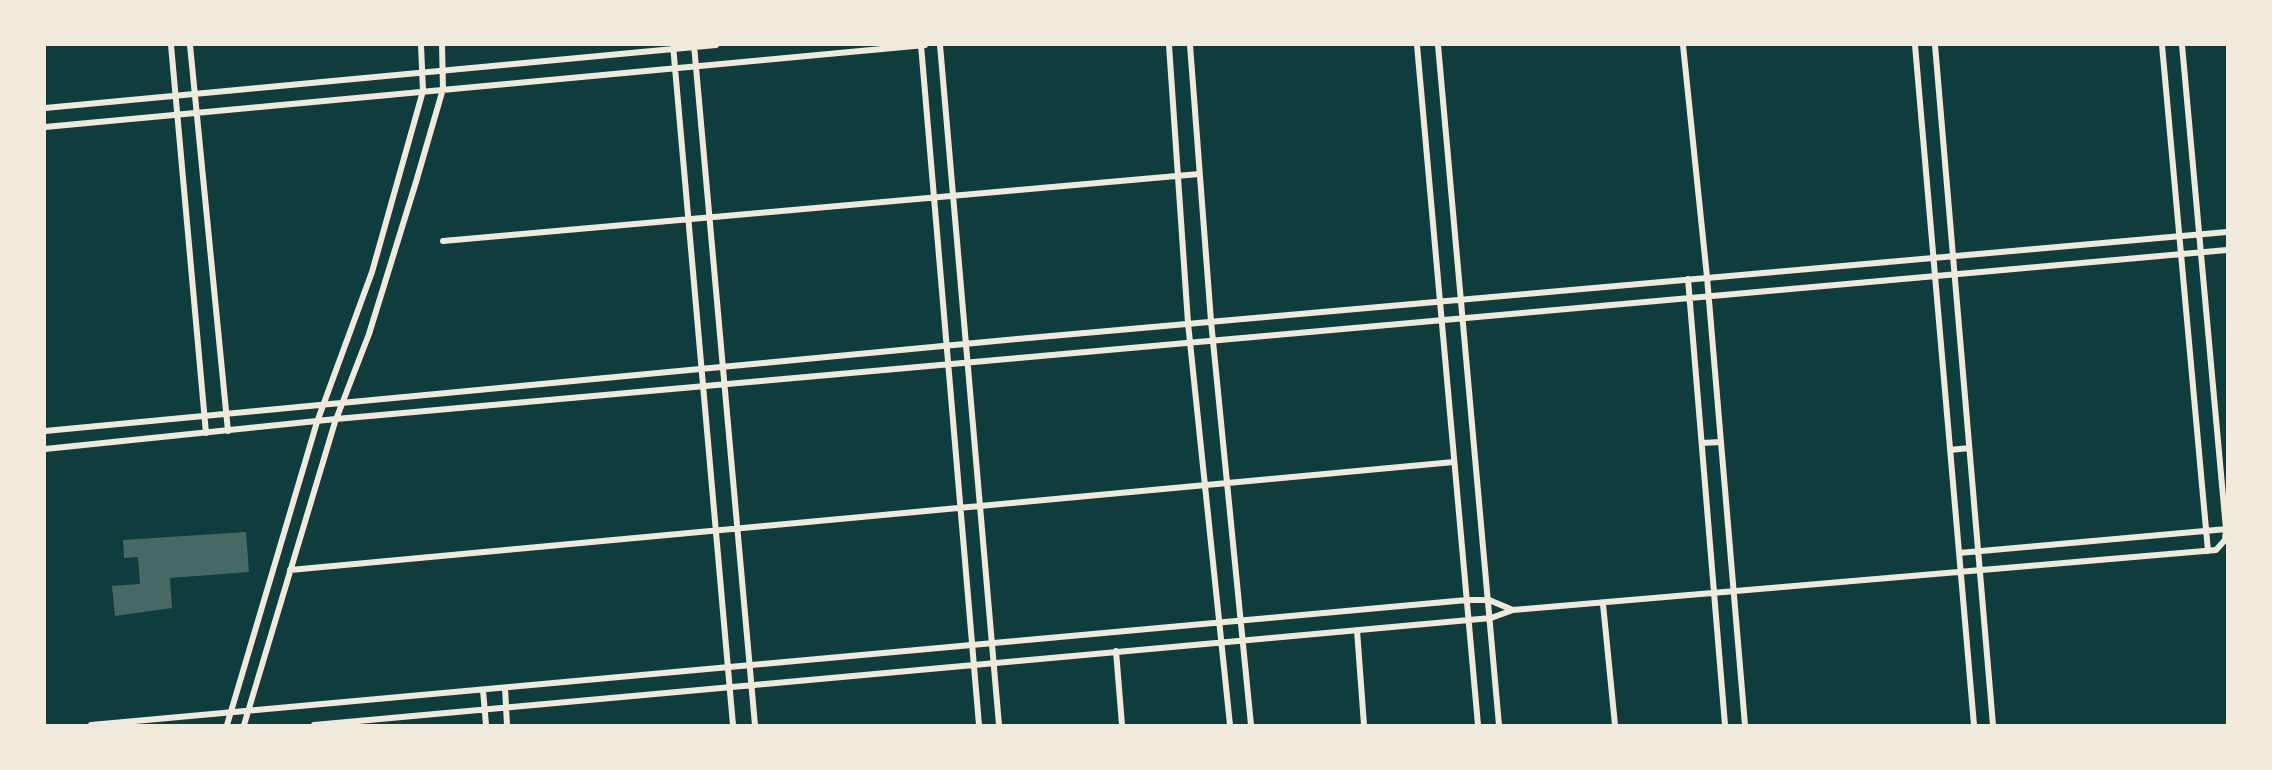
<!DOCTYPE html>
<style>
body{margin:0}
#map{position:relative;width:2272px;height:770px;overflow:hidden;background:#0f3d3e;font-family:Mulish,sans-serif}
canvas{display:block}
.frame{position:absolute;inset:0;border:46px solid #f1e9da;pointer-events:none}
</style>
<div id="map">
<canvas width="2272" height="770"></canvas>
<div class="frame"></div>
</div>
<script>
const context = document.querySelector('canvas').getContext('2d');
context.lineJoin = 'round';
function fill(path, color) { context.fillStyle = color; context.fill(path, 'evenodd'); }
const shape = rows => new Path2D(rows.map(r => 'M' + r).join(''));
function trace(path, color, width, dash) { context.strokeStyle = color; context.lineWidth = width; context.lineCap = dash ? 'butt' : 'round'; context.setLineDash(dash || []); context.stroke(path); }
const building = shape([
 [246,532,249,572,170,578,172,608,115,616,112,586,140,584,138,557,124,558,123,540]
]);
const minor = shape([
 [171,45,206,433],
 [190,45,228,431],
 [673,45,733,725],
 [694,45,755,725],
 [921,45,979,725],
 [940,45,999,725],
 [1169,45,1188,323,1230,725],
 [1190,45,1211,321,1251,725],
 [1417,45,1478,725],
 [1438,45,1499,725],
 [1683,45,1707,277,1745,725],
 [1915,45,1974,725],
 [1935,45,1993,725],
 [2162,45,2208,551],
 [45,108,716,45],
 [45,127,925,45],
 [443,241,1199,174],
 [1688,279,1725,725],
 [45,431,1017,339,2227,232],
 [1702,443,1721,442],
 [45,449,336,419,2227,250],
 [1950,450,1969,448],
 [1959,553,2227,529],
 [290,570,1454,462],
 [1603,604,1615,725],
 [1357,630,1364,725],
 [1116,651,1122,725],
 [505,688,507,725],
 [483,690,486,725],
 [91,725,1467,600,1489,600,1513,610],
 [227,725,317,422,372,272,423,91,421,45],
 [244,725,335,422,369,334,416,182,443,89,442,45],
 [314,725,1491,618,1513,610,2216,550,2225,540,2226,529,2182,45]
]);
fill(building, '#486865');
trace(minor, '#f1e9da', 6);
</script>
